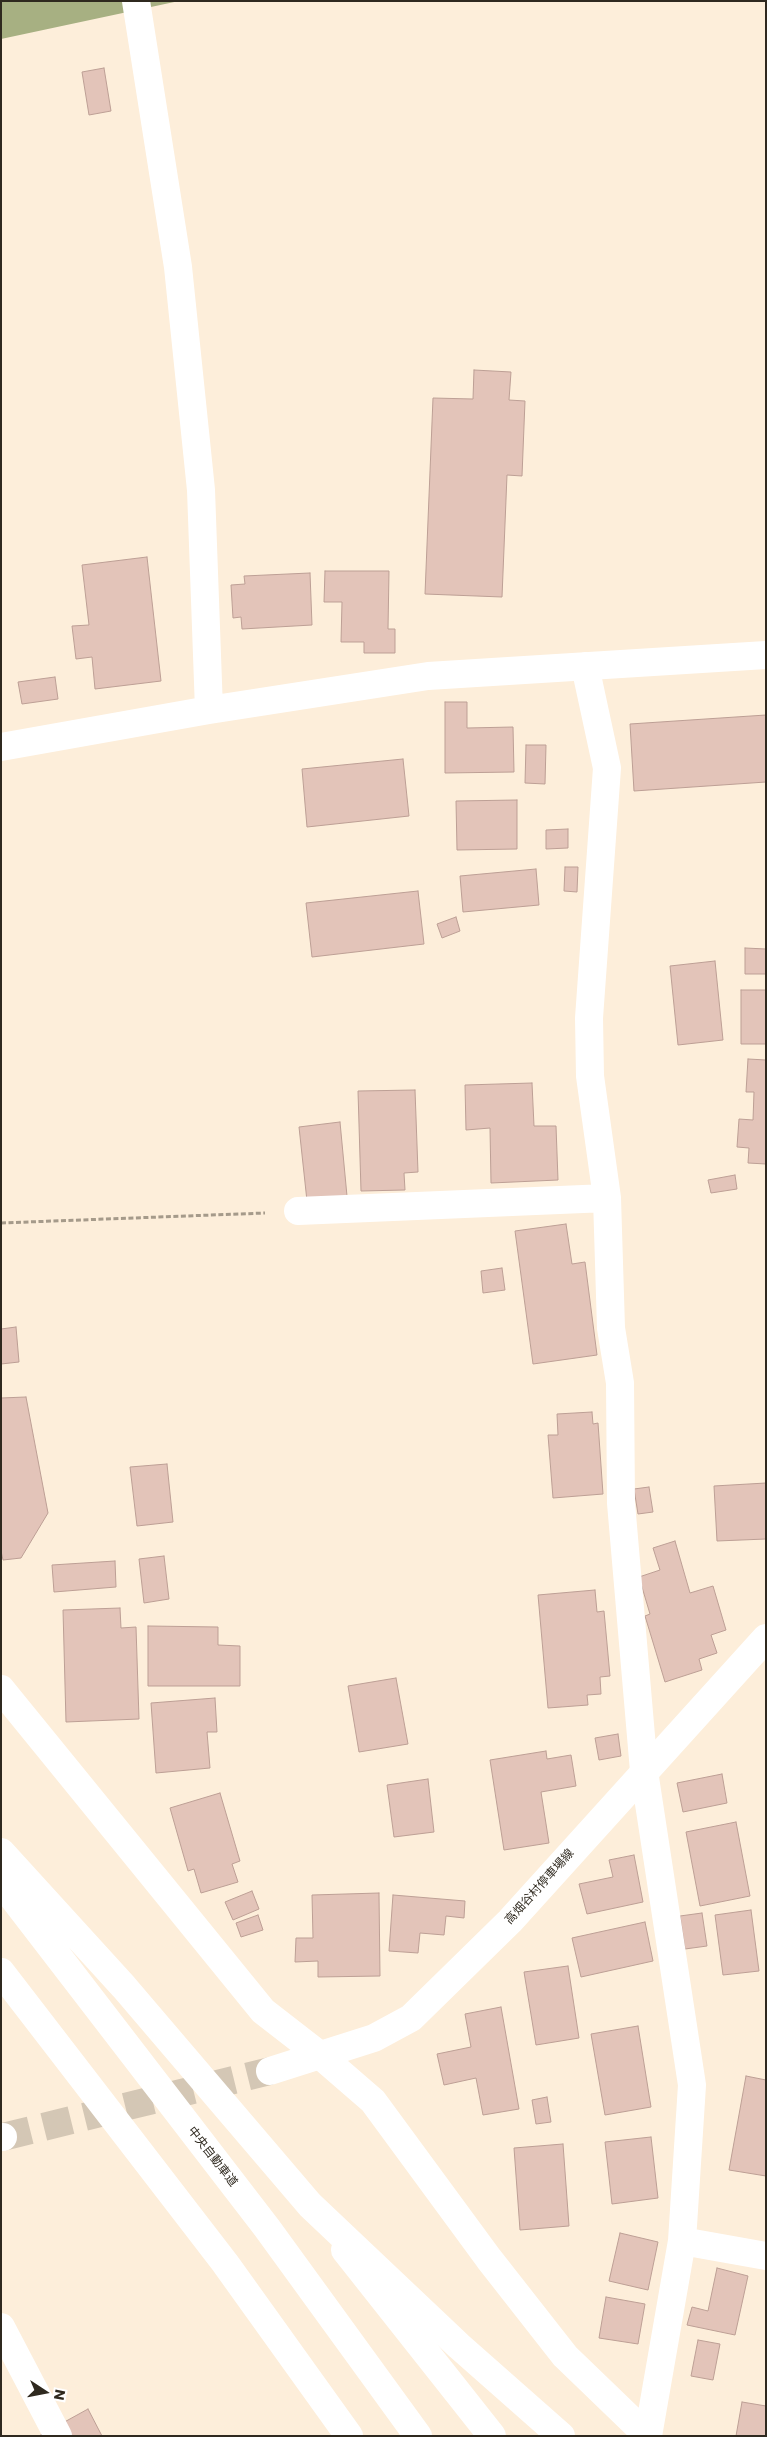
<!DOCTYPE html>
<meta charset="utf-8">
<style>
body{margin:0}
#map{position:relative;width:767px;height:2437px;overflow:hidden;background:#fdeeda;font-family:Poppins,sans-serif}
canvas{display:block}
.frame{position:absolute;inset:0;border:2px solid #2f291f;pointer-events:none}
.north{position:absolute;left:20px;top:2367px;width:50px;height:50px;-webkit-text-stroke:4px #fff;paint-order:stroke;rotate:101deg;font-size:14px;font-weight:700;line-height:20px;text-align:center;color:#2f291f}
.north::after{content:'';display:block;margin:auto;width:18px;height:22px;background:#2f291f;clip-path:polygon(50% 0,100% 100%,50% 72%,0 100%)}
</style>
<div id="map">
<canvas width="767" height="2437"></canvas>
<div class="frame"></div>
<div class="north">N</div>
</div>
<script>
const context = document.querySelector('canvas').getContext('2d');
context.lineJoin = 'round';
function fill(path, color) { context.fillStyle = color; context.fill(path, 'evenodd'); }
const shape = rows => new Path2D(rows.map(r => 'M' + r).join(''));
function trace(path, color, width, dash) { context.strokeStyle = color; context.lineWidth = width; context.lineCap = dash ? 'butt' : 'round'; context.setLineDash(dash || []); context.stroke(path); }
function drawText(font, color, halo, rows, align = 'center') {
  context.font = font + ' Poppins,"Noto Sans JP",sans-serif'; context.lineWidth = 4; context.setLineDash([]); context.textBaseline = 'middle'; context.strokeStyle = halo; context.fillStyle = color; for (const [text, x, y, turn = 0] of rows) {
    context.save(); context.translate(x, y); context.rotate((+turn || 0) * Math.PI / 180); context.textAlign = isNaN(turn) ? turn : align; if (halo) context.strokeText(text, 0, 0); context.fillText(text, 0, 0); context.restore();
  }
}
const forest = shape([
 [1,1,179,1,1,39]
]);
const building = shape([
 [104,68,111,111,89,115,82,72,104,68],
 [474,370,511,372,509,400,525,401,522,476,507,475,502,597,425,594,433,398,473,399,474,370],
 [147,557,161,681,95,689,92,657,76,659,72,626,89,625,82,565,147,557],
 [325,571,389,571,388,629,395,629,395,653,364,653,364,642,341,642,342,602,324,602,325,571],
 [310,573,312,625,242,629,241,617,233,618,231,585,245,584,244,576,310,573],
 [55,677,58,699,22,704,18,682,55,677],
 [445,702,467,702,467,728,513,727,514,772,445,773,445,702],
 [766,715,766,782,634,791,630,724,766,715],
 [526,745,546,745,545,784,525,783,526,745],
 [403,759,409,816,307,827,302,769,403,759],
 [517,800,517,849,457,850,456,801,517,800],
 [568,829,568,848,546,849,546,830,568,829],
 [565,867,578,867,577,892,564,891,565,867],
 [536,869,539,905,463,912,460,876,536,869],
 [418,891,424,944,312,957,306,903,418,891],
 [456,917,460,931,442,938,437,924,456,917],
 [745,948,766,949,766,974,745,974,745,948],
 [715,961,723,1040,678,1045,670,966,715,961],
 [741,990,766,990,766,1044,741,1044,741,990],
 [748,1059,766,1060,766,1164,748,1163,749,1148,737,1147,739,1119,753,1120,754,1092,746,1092,748,1059],
 [532,1083,534,1126,556,1126,558,1180,491,1183,490,1128,466,1130,465,1085,532,1083],
 [415,1090,418,1172,404,1173,405,1190,361,1191,358,1091,415,1090],
 [340,1122,347,1196,307,1201,299,1127,340,1122],
 [735,1175,737,1189,711,1193,708,1180,735,1175],
 [566,1224,572,1264,585,1262,597,1355,533,1364,515,1231,566,1224],
 [502,1268,505,1290,483,1293,481,1271,502,1268],
 [16,1327,19,1362,1,1364,1,1329,16,1327],
 [26,1397,48,1513,21,1558,3,1560,1,1551,1,1398,26,1397],
 [592,1412,593,1424,598,1423,603,1494,553,1498,548,1435,558,1435,557,1414,592,1412],
 [167,1464,173,1522,137,1526,130,1467,167,1464],
 [766,1483,766,1539,717,1541,714,1486,766,1483],
 [649,1487,653,1512,638,1514,634,1489,649,1487],
 [675,1541,690,1593,713,1586,726,1630,711,1635,717,1653,699,1659,702,1670,665,1682,645,1616,650,1614,639,1577,660,1570,653,1548,675,1541],
 [164,1556,169,1599,144,1603,139,1559,164,1556],
 [115,1561,116,1587,54,1592,52,1565,115,1561],
 [595,1590,597,1612,604,1611,610,1676,600,1677,601,1694,587,1695,588,1705,548,1708,538,1595,595,1590],
 [120,1608,121,1628,136,1627,139,1719,66,1722,63,1610,120,1608],
 [148,1626,218,1627,218,1645,240,1646,240,1686,148,1686,148,1626],
 [396,1678,408,1744,359,1752,348,1686,396,1678],
 [215,1698,217,1732,207,1732,210,1768,156,1773,151,1703,215,1698],
 [618,1734,621,1756,599,1760,595,1738,618,1734],
 [546,1751,547,1759,571,1755,576,1786,541,1792,549,1843,504,1850,490,1760,546,1751],
 [722,1774,727,1803,683,1812,677,1783,722,1774],
 [428,1779,434,1832,394,1837,387,1785,428,1779],
 [220,1793,240,1861,232,1864,238,1882,201,1893,194,1869,188,1871,170,1808,220,1793],
 [736,1822,750,1896,700,1906,686,1832,736,1822],
 [634,1855,643,1902,587,1914,579,1884,613,1877,609,1860,634,1855],
 [252,1891,259,1909,233,1920,225,1902,252,1891],
 [379,1893,380,1976,318,1977,318,1961,295,1962,296,1938,313,1938,312,1895,379,1893],
 [393,1895,465,1901,464,1918,446,1916,444,1935,420,1933,418,1953,389,1951,393,1895],
 [751,1910,759,1971,723,1975,715,1915,751,1910],
 [702,1913,707,1946,685,1949,680,1916,702,1913],
 [258,1915,263,1930,241,1937,236,1923,258,1915],
 [645,1922,653,1961,581,1977,572,1938,645,1922],
 [568,1966,579,2038,536,2045,524,1972,568,1966],
 [501,2007,519,2109,483,2115,476,2078,444,2085,437,2054,471,2047,465,2014,501,2007],
 [638,2026,651,2107,605,2115,591,2034,638,2026],
 [746,2076,766,2080,766,2176,729,2170,746,2076],
 [547,2097,551,2122,536,2124,532,2100,547,2097],
 [651,2137,658,2198,612,2204,605,2142,651,2137],
 [563,2144,569,2226,520,2230,514,2148,563,2144],
 [620,2233,658,2242,648,2290,609,2281,620,2233],
 [717,2268,748,2276,735,2335,687,2325,692,2307,708,2311,717,2268],
 [606,2297,645,2304,638,2344,599,2338,606,2297],
 [698,2340,720,2344,713,2380,691,2376,698,2340],
 [742,2402,766,2406,766,2436,736,2436,742,2402],
 [88,2409,102,2436,39,2436,88,2409]
]);
const majorTunnel = shape([
 [3,2137,270,2071]
]);
const path = shape([
 [1,1223,265,1213]
]);
const minor = shape([
 [136,1,178,267,201,490,209,710],
 [585,666,607,768,589,1018,590,1076,607,1198,611,1328,620,1383,621,1503,644,1771,692,2085,682,2241,648,2436],
 [1,747,209,710,428,676,766,655],
 [298,1211,607,1198],
 [1,1689,263,2011,321,2056,373,2101,489,2259,565,2356,648,2436],
 [682,2241,766,2256],
 [345,2250,492,2436]
]);
const major = shape([
 [270,2071,374,2038,411,2018,510,1921,766,1638],
 [1,2137,3,2137]
]);
const highway = shape([
 [1,1852,124,1987,310,2205,459,2346,561,2436],
 [1,1882,267,2228,418,2436],
 [1,1972,225,2263,349,2436],
 [1,2327,58,2436]
]);
const streetNames = [
 ["高畑谷村停車場線",540,1887,-48],
 ["中央自動車道",212,2157,52]
];
fill(forest, '#a7b082');
fill(building, '#e3c4b9');
trace(building, '#bd9f95', 1);
trace(majorTunnel, '#d4c7b5', 28, [28, 14]);
trace(path, '#a59a8a', 3, [5, 2.5]);
trace(minor, '#fff', 28);
trace(major, '#fff', 28);
trace(highway, '#fff', 28);
drawText('12px', '#2f291f', '#fff', streetNames);
</script>
